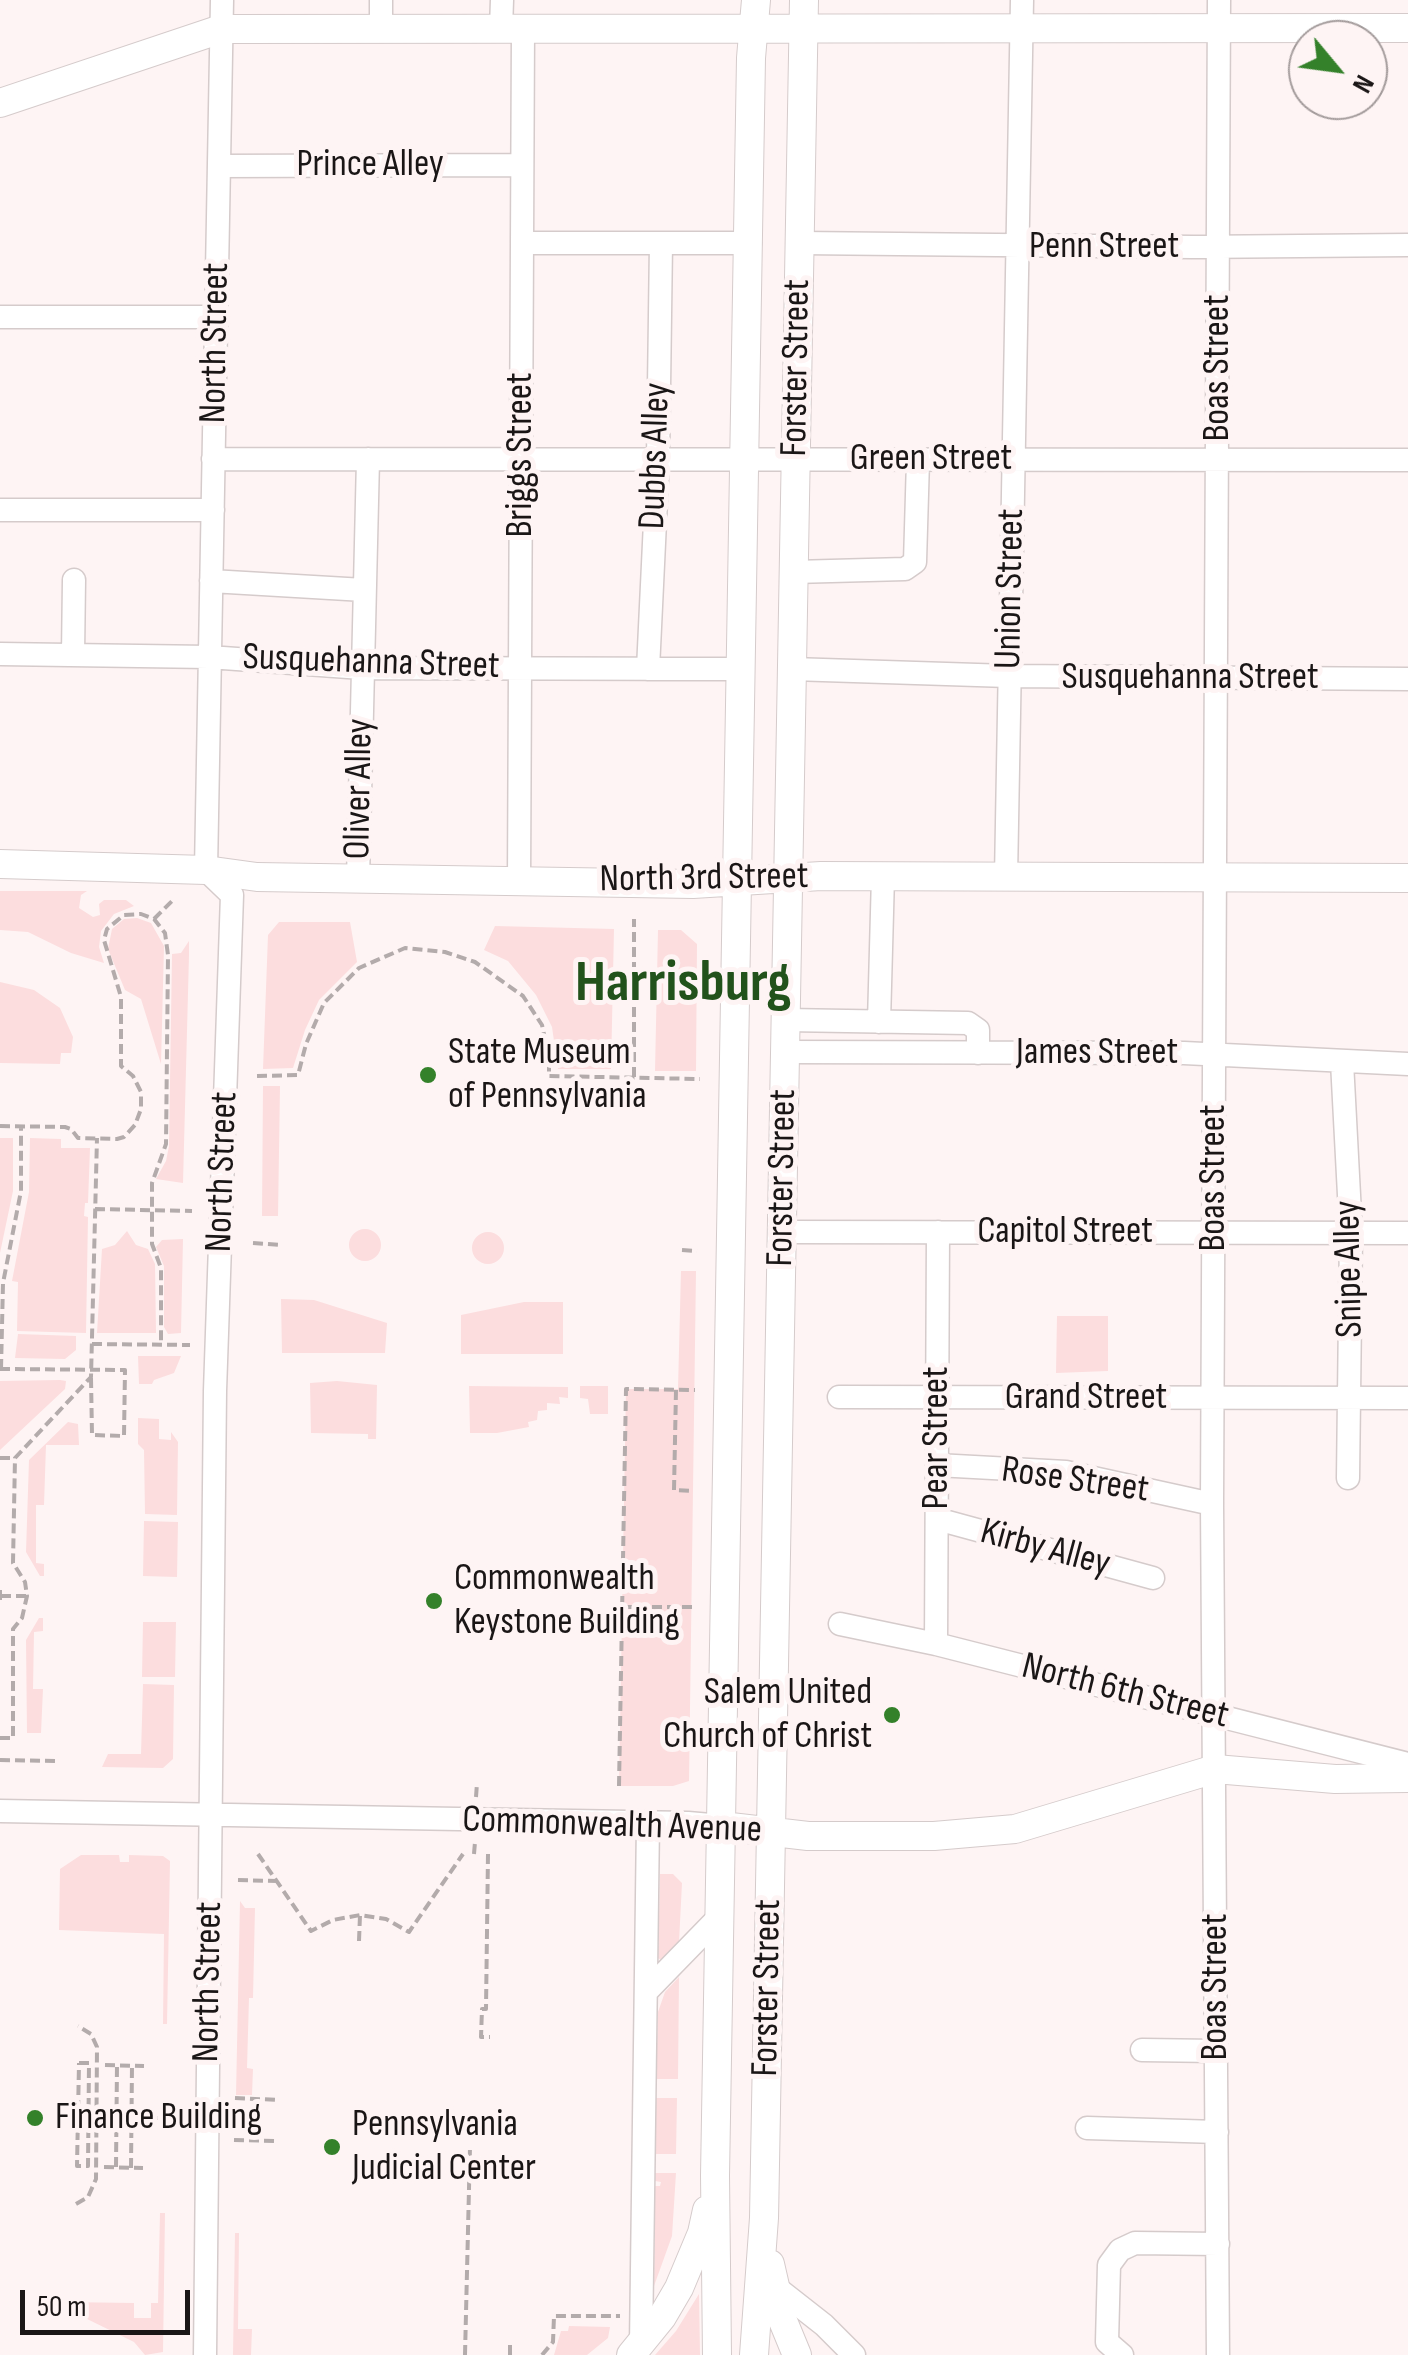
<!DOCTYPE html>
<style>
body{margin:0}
#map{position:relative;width:1408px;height:2355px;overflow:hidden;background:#fef4f4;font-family:"Sofia Sans Condensed",sans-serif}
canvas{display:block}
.north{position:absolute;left:1288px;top:20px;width:100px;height:100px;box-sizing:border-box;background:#fef4f4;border:2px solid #a39b9b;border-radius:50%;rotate:119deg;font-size:28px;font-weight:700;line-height:40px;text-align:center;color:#1a1616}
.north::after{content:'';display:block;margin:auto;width:35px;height:45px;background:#34812a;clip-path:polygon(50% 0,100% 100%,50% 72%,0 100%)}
.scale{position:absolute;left:20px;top:2290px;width:170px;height:45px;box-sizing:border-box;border:5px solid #1a1616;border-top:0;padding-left:12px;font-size:30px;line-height:35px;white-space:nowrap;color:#1a1616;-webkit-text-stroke:8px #fef4f4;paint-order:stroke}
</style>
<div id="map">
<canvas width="1408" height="2355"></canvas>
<div class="north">N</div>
<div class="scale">50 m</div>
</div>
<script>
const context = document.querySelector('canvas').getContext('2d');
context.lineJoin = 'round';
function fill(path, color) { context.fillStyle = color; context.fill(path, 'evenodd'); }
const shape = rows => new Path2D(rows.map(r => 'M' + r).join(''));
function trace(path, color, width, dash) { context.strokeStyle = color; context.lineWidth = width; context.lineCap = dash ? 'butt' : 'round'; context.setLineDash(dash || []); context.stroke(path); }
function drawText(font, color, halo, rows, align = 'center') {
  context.font = font + ' "Sofia Sans Condensed",sans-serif'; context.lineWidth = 10; context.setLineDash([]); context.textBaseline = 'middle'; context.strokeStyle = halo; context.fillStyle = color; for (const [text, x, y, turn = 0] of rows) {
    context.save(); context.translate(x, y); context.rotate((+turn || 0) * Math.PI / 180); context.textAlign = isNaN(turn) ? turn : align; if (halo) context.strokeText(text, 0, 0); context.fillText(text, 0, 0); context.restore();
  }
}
const green = shape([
 [0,891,87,891,81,895,79,908,93,917,100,915,99,904,104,900,126,900,134,906,114,914,101,931,99,947,104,963,71,953,28,932,0,930],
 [137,918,151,923,164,946,161,1064,141,999,125,990,108,949,112,929,124,919],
 [279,922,350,922,357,962,319,1000,305,1030,293,1068,263,1069,268,935],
 [495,926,614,929,611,1069,558,1069,552,1027,536,995,508,961,484,950],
 [658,930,681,930,697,944,696,1071,655,1071],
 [189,941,189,955,183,1183,156,1179,166,1161,169,1146,172,954,181,953],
 [0,982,34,990,60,1008,73,1037,71,1053,61,1053,60,1064,0,1063],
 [263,1086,280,1086,278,1216,262,1216],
 [0,1138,13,1138,13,1191,0,1253],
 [30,1138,61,1139,61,1148,90,1148,88,1203,85,1203,84,1216,88,1217,86,1333,17,1331,18,1282,12,1281,29,1192],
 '349 1245a16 16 0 1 1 32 0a16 16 0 1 1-32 0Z',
 [127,1231,136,1245,148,1249,155,1264,156,1333,97,1333,102,1249,115,1245],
 '472 1248a16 16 0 1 1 32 0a16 16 0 1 1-32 0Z',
 [183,1239,181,1333,168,1334,164,1327,164,1266,156,1247,162,1240],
 [681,1271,696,1271,689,1781,673,1786,619,1786,626,1389,678,1389],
 [281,1299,314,1300,387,1323,385,1353,282,1353],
 [524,1302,563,1302,563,1354,461,1354,461,1315],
 [1057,1316,1108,1316,1108,1371,1056,1373],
 [18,1334,76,1336,76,1350,65,1359,15,1358],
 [138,1356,181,1356,174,1373,154,1380,152,1384,139,1384],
 [60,1380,66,1381,65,1389,0,1450,0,1381],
 [337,1381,377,1385,376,1439,368,1439,368,1434,311,1433,310,1383],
 [469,1386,568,1387,568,1398,559,1397,560,1404,547,1403,547,1410,538,1411,537,1420,528,1422,529,1427,497,1433,470,1433],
 [580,1386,608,1386,608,1414,590,1414,588,1399,580,1398],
 [138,1418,159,1419,159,1439,171,1440,171,1432,178,1442,177,1515,145,1514,144,1450,138,1444],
 [68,1422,78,1424,79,1445,46,1445,44,1505,36,1505,36,1563,44,1564,44,1576,40,1576,26,1552,29,1460],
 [144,1521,178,1522,177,1577,143,1576],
 [39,1618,43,1618,43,1631,34,1632,33,1689,43,1689,41,1733,27,1733,26,1640],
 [143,1622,176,1622,175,1677,142,1677],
 [143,1684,174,1685,173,1759,163,1768,102,1767,108,1754,141,1754],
 [81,1855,119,1855,120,1862,129,1862,129,1855,163,1856,170,1861,167,2024,163,2024,164,1934,59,1930,60,1869],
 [660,1874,673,1874,682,1883,679,1942,661,1960,658,1958],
 [240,1901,245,1908,255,1908,253,1998,249,1998,247,2068,253,2069,252,2095,236,2095],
 [679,1977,678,2079,656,2079,658,2012,665,1992],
 [656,2098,677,2098,676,2154,655,2154],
 [655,2173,676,2173,672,2236,654,2286,655,2186,660,2186,661,2182,655,2181],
 [160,2213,165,2213,163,2352,145,2355,134,2342,85,2318,63,2302,134,2303,134,2318,151,2318,151,2303,158,2303],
 [235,2233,239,2233,238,2329,252,2329,251,2355,233,2355],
 [699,2294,700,2355,655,2355,676,2331],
 [569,2326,610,2327,608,2338,587,2355,554,2355,561,2331,568,2331]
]);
const path = shape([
 [154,919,174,899],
 [257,1076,298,1075,306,1044,324,1003,359,968,405,948,445,952,475,962,523,996,542,1025,549,1057,549,1076,700,1079],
 [634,1077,634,919],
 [0,1126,65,1127,71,1129,78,1138,117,1139,124,1137,135,1125,141,1109,141,1092,133,1076,121,1066,121,997,104,940,107,929,124,915,141,914,154,919,165,933,168,955,166,1144,152,1183,152,1244,161,1268,161,1345],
 [95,1209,192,1211],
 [253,1243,282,1245],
 [682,1250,697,1251],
 [92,1344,190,1345],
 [0,1369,125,1370,124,1436,92,1435,91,1378],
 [1,1369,3,1283,21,1191,21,1127],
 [676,1390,674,1490,693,1491],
 [0,1458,15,1458],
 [0,1590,0,1601],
 [1,1596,27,1596],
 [622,1607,692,1607],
 [0,1738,13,1738,13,1629,22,1618,27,1596,25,1582,13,1563,15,1458,91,1377,97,1138],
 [0,1760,59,1761],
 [619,1786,626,1389,695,1390],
 [476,1797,477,1783],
 [258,1854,311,1931,333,1920,360,1915,386,1919,409,1932,463,1854],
 [474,1854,475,1842],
 [488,1854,486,2009,482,2009,481,2037,490,2037],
 [238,1880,277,1881],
 [359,1941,360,1915],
 [79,2063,89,2063,88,2166,77,2166,79,2063],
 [105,2065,144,2066],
 [235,2098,279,2100],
 [89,2117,167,2118],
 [234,2140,277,2141],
 [104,2167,143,2168],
 [116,2167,117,2065],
 [131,2168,132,2065],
 [76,2204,88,2197,96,2179,97,2047,91,2034,78,2026],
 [465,2355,470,2147],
 [510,2355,510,2342],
 [542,2355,553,2342,554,2316,620,2316]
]);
const minor = shape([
 [381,29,381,0],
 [501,29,502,0],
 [219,166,522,165],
 [522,243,750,243],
 [800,243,1193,247,1408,245],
 [0,317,216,317],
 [213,459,1408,460],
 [0,510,213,510],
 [794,572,905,569,915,562,918,460],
 [211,581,364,590],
 [0,654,209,657,362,668,742,669],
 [73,655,74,580],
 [648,669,658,459,661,243],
 [792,669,1008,676,1408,679],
 [1006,877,1022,0],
 [358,879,368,459],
 [519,881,523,29],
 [786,1020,968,1023,978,1030,978,1053],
 [879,1022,883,876],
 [785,1052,1184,1053,1408,1064],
 [1342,1062,1351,1233,1348,1478],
 [782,1232,1408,1233],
 [839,1397,1408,1398],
 [937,1465,1066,1472,1212,1504],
 [937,1519,1153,1578],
 [840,1624,936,1644,1408,1764],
 [936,1644,938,1232],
 [0,1811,688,1823,722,1826],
 [646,1992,720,1916],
 [1142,2050,1217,2051],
 [1087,2128,1217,2132],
 [773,2285,824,2325,854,2355],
 [641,2345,648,1822],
 [205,2355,215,1391,232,895,206,870,222,0],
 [1122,2355,1107,2342,1109,2265,1120,2250,1135,2243,1218,2244],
 [1218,2355,1212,1504,1219,0]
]);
const major = shape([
 [0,103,221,29,1408,28],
 [0,864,206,870,257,877,693,884,821,876,1408,878],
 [722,1826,808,1836,934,1836,1015,1829,1215,1769,1335,1779,1408,1778],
 [770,2264,783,2321,797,2355],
 [631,2355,662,2317,679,2288,702,2233,707,2210],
 [717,2355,715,2175,751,58,756,0],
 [754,2355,764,2218,804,0]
]);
const markers = [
 [428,1075,10,"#34812a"],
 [434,1601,10,"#34812a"],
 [892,1715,10,"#34812a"],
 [35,2118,10,"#34812a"],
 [332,2147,10,"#34812a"]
];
const streetNames = [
 ["Prince Alley",370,165],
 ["Penn Street",1104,247],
 ["North Street",216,343,-89],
 ["Forster Street",797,368,-89],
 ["Boas Street",1218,368,-90],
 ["Briggs Street",521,455,-90],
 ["Dubbs Alley",656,456,-88],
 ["Green Street",931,459],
 ["Union Street",1011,589,-89],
 ["Susquehanna Street",371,663,2],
 ["Susquehanna Street",1190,678],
 ["Oliver Alley",360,789,-89],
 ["North 3rd Street",704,879,-1],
 ["James Street",1097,1053],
 ["North Street",223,1172,-88],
 ["Forster Street",783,1178,-89],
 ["Boas Street",1214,1178,-90],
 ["Capitol Street",1065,1232],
 ["Snipe Alley",1350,1269,-91],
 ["Grand Street",1086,1398],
 ["Pear Street",937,1438,-90],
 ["Rose Street",1075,1481,8],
 ["Kirby Alley",1045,1549,15],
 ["North 6th Street",1125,1692,14],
 ["Commonwealth Avenue",612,1826,2],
 ["North Street",209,1982,-89],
 ["Boas Street",1216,1987,-90],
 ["Forster Street",768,1988,-89]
];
const poiNames = [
 ["State Museum",448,1053],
 ["of Pennsylvania",448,1097],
 ["Commonwealth",454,1579],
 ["Keystone Building",454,1623],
 ["Salem United",872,1693,"right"],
 ["Church of Christ",872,1737,"right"],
 ["Finance Building",55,2118],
 ["Pennsylvania",352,2125],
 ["Judicial Center",352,2169]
];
const townNames = [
 ["Harrisburg",683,985]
];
fill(green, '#fcddde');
trace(minor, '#d5cbcb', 25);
trace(major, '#d5cbcb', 30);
trace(path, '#b3abab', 4, [10, 5]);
trace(minor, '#fff', 22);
trace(major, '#fff', 28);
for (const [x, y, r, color] of markers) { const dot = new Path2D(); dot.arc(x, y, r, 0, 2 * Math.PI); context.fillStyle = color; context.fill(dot); trace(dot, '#fef4f4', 4); }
drawText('38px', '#1a1616', '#fef4f4', streetNames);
drawText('38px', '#1a1616', '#fef4f4', poiNames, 'left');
drawText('bold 58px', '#22521b', '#fef4f4', townNames);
</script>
